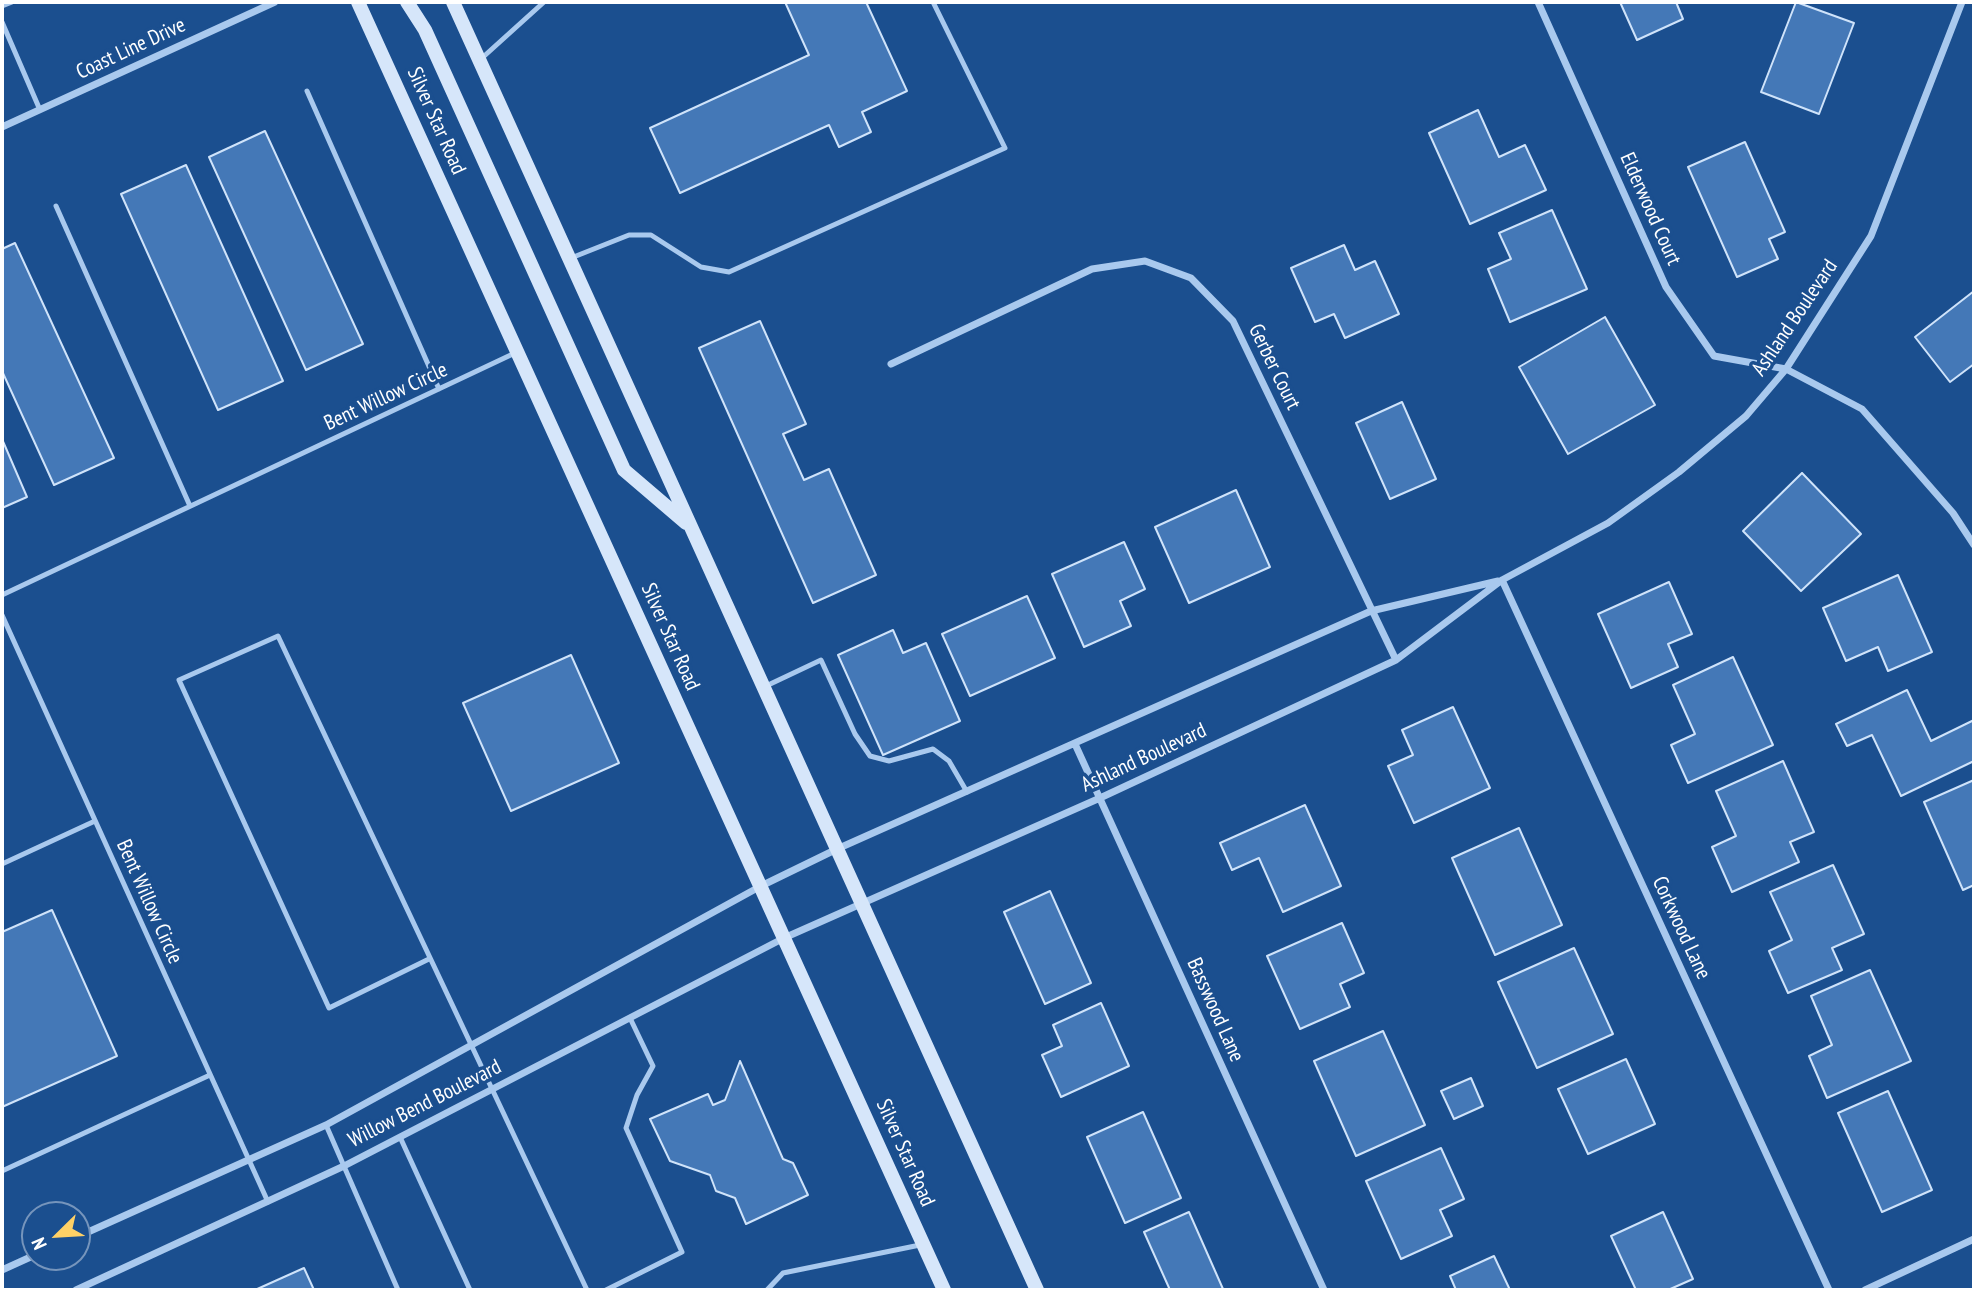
<!DOCTYPE html>
<style>
body{margin:0}
#map{position:relative;width:1976px;height:1292px;overflow:hidden;background:#1b4f8f;font-family:"PT Sans Narrow",sans-serif}
canvas{display:block}
.frame{position:absolute;inset:0;border:4px solid #fff;pointer-events:none}
.north{position:absolute;left:21px;top:1201px;width:70px;height:70px;box-sizing:border-box;background:#1b4f8f;border:2px solid #7695bc;border-radius:50%;rotate:246deg;font-size:19px;font-weight:700;line-height:28px;text-align:center;color:#fff}
.north::after{content:'';display:block;margin:auto;width:24px;height:32px;background:#ffd166;clip-path:polygon(50% 0,100% 100%,50% 72%,0 100%)}
</style>
<div id="map">
<canvas width="1976" height="1292"></canvas>
<div class="frame"></div>
<div class="north">N</div>
</div>
<script>
const context = document.querySelector('canvas').getContext('2d');
context.lineJoin = 'round';
function fill(path, color) { context.fillStyle = color; context.fill(path, 'evenodd'); }
const shape = rows => new Path2D(rows.map(r => 'M' + r).join(''));
function trace(path, color, width, dash) { context.strokeStyle = color; context.lineWidth = width; context.lineCap = dash ? 'butt' : 'round'; context.setLineDash(dash || []); context.stroke(path); }
function drawText(font, color, halo, rows, align = 'center') {
  context.font = font + ' "PT Sans Narrow",sans-serif'; context.lineWidth = 7; context.setLineDash([]); context.textBaseline = 'middle'; context.strokeStyle = halo; context.fillStyle = color; for (const [text, x, y, turn = 0] of rows) {
    context.save(); context.translate(x, y); context.rotate((+turn || 0) * Math.PI / 180); context.textAlign = isNaN(turn) ? turn : align; if (halo) context.strokeText(text, 0, 0); context.fillText(text, 0, 0); context.restore();
  }
}
const building = shape([
 [785,2,866,2,907,91,862,112,871,132,839,147,829,125,680,193,650,128,809,55,785,2],
 [1620,2,1676,2,1683,19,1637,40,1620,2],
 [1796,2,1854,23,1819,114,1761,92,1796,2],
 [1478,110,1499,157,1525,145,1546,190,1470,224,1429,133,1478,110],
 [265,131,363,344,306,370,209,157,265,131],
 [1745,142,1785,232,1769,239,1778,259,1737,277,1688,167,1745,142],
 [186,165,283,381,218,410,121,194,186,165],
 [1552,210,1587,289,1510,322,1488,269,1511,259,1499,233,1552,210],
 [15,243,114,458,54,485,2,371,2,249,15,243],
 [1344,245,1355,270,1375,261,1399,314,1345,338,1334,314,1315,322,1291,268,1344,245],
 [1974,291,1974,364,1950,382,1915,337,1974,291],
 [1605,317,1655,405,1568,454,1519,367,1605,317],
 [760,321,806,424,783,434,804,480,829,469,876,575,813,603,699,348,760,321],
 [1402,402,1436,479,1390,499,1356,423,1402,402],
 [2,439,27,497,2,508,2,439],
 [1802,473,1861,534,1801,591,1743,531,1802,473],
 [1236,490,1270,567,1189,603,1155,527,1236,490],
 [1124,542,1145,589,1120,601,1131,626,1084,647,1052,574,1124,542],
 [1898,575,1932,652,1888,671,1878,647,1846,661,1823,608,1898,575],
 [1669,582,1692,634,1668,644,1678,667,1631,688,1598,614,1669,582],
 [1027,596,1055,658,970,696,942,634,1027,596],
 [893,630,903,653,926,643,960,721,883,755,838,655,893,630],
 [571,655,619,763,511,811,463,703,571,655],
 [1733,657,1773,745,1688,783,1671,745,1695,734,1673,685,1733,657],
 [1907,690,1931,741,1974,720,1974,761,1901,796,1872,735,1847,746,1836,724,1907,690],
 [1453,707,1490,788,1414,823,1388,766,1413,755,1402,730,1453,707],
 [1783,761,1814,832,1790,842,1799,862,1732,892,1712,847,1736,836,1716,791,1783,761],
 [1974,780,1974,885,1963,890,1924,802,1974,780],
 [1305,805,1341,886,1283,912,1259,858,1232,870,1220,843,1305,805],
 [1519,828,1562,925,1495,955,1452,858,1519,828],
 [1833,865,1864,934,1832,948,1842,970,1788,993,1769,951,1792,940,1770,892,1833,865],
 [1050,891,1091,983,1045,1004,1004,912,1050,891],
 [52,910,117,1056,2,1107,2,932,52,910],
 [1342,923,1364,973,1340,984,1350,1007,1300,1029,1267,956,1342,923],
 [1574,948,1613,1034,1537,1068,1498,982,1574,948],
 [1870,970,1911,1061,1827,1098,1809,1056,1832,1045,1811,996,1870,970],
 [1101,1003,1129,1066,1061,1097,1042,1055,1062,1046,1053,1025,1101,1003],
 [1383,1031,1425,1125,1356,1156,1314,1061,1383,1031],
 [1626,1059,1655,1124,1588,1154,1558,1089,1626,1059],
 [740,1061,783,1159,793,1163,808,1195,746,1224,735,1198,716,1191,710,1175,670,1161,650,1119,708,1094,713,1105,725,1100,740,1061],
 [1471,1078,1483,1106,1454,1119,1441,1091,1471,1078],
 [1888,1091,1932,1190,1882,1212,1838,1113,1888,1091],
 [1143,1112,1181,1198,1125,1223,1087,1137,1143,1112],
 [1441,1148,1464,1199,1440,1210,1452,1236,1401,1259,1366,1181,1441,1148],
 [1189,1212,1223,1289,1221,1290,1170,1290,1144,1232,1189,1212],
 [1663,1212,1693,1279,1668,1290,1636,1290,1611,1236,1663,1212],
 [1494,1256,1510,1290,1456,1290,1450,1276,1494,1256],
 [304,1268,314,1290,255,1290,304,1268]
]);
const lane = shape([
 [2,6,12,2],
 [2,22,40,110],
 [482,58,544,2],
 [307,91,439,389],
 [56,206,190,506],
 [571,258,629,235,651,235,701,267,729,272,1005,148,933,2],
 [2,595,515,353],
 [2,615,268,1202],
 [766,686,821,660,855,734,870,756,889,761,933,749,949,761,967,792],
 [2,864,95,821],
 [429,959,329,1008,179,680,278,636,587,1290],
 [326,1125,398,1290],
 [400,1137,470,1290],
 [2,1171,210,1075],
 [606,1290,682,1252,626,1128,637,1095,653,1066,630,1018],
 [767,1290,783,1273,920,1245]
]);
const street = shape([
 [1538,2,1666,287,1714,356,1786,369,1862,409,1953,513,1974,545],
 [2,127,275,2],
 [891,364,1092,269,1145,261,1191,278,1233,321,1396,660],
 [1502,580,1829,1290],
 [1075,744,1324,1290],
 [77,1237,326,1125,761,886,837,849,1371,611,1498,581],
 [2,1270,35,1255],
 [76,1290,344,1166,784,938,1100,798,1396,660,1502,580,1608,523,1679,472,1746,416,1786,369,1871,236,1962,2],
 [1865,1290,1974,1239]
]);
const secondary = shape([
 [358,2,944,1290],
 [407,2,425,30,624,470,686,523],
 [453,2,1037,1290]
]);
const streetNames = [
 ["Coast Line Drive",131,49,-25],
 ["Silver Star Road",436,121,66],
 ["Elderwood Court",1650,209,66],
 ["Ashland Boulevard",1795,318,-56],
 ["Gerber Court",1274,367,64],
 ["Bent Willow Circle",386,397,-25],
 ["Silver Star Road",670,637,66],
 ["Ashland Boulevard",1144,758,-25],
 ["Bent Willow Circle",149,902,66],
 ["Corkwood Lane",1681,928,65],
 ["Basswood Lane",1215,1010,66],
 ["Willow Bend Boulevard",425,1104,-27],
 ["Silver Star Road",905,1153,66]
];
fill(building, '#4478b7');
trace(building, '#cfe3fa', 2);
trace(lane, '#a9c9ee', 5);
trace(street, '#a9c9ee', 7);
trace(secondary, '#d6e6fa', 14);
drawText('21px', '#fff', '#1b4f8f', streetNames);
</script>
